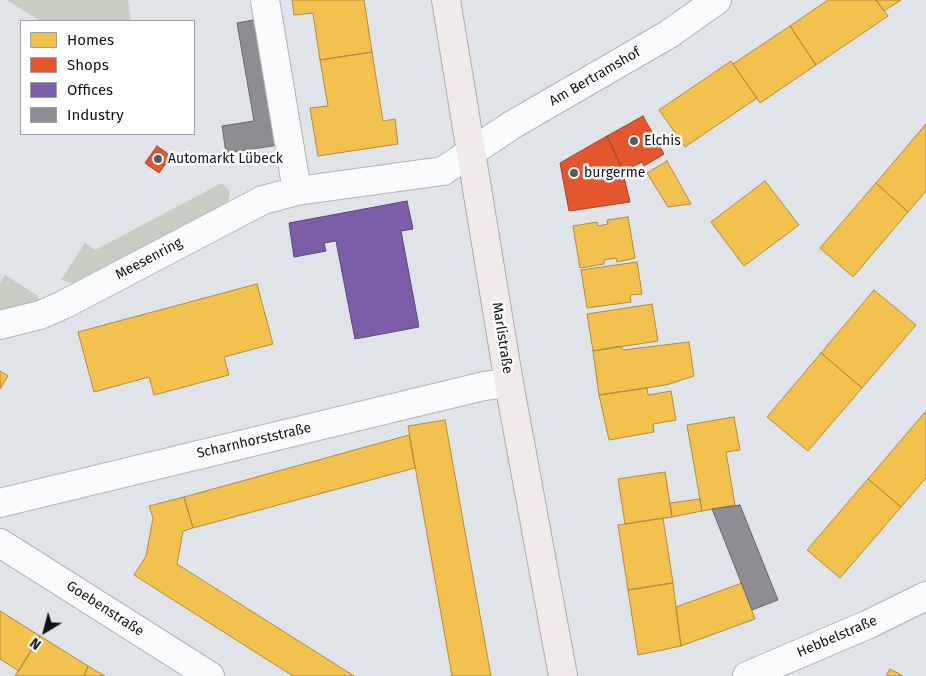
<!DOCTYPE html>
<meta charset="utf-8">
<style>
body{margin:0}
#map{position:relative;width:926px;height:676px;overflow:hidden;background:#e0e4e8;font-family:"Fira Sans",sans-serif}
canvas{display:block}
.legend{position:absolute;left:20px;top:20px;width:175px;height:115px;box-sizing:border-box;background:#fff;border:1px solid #9fa0a1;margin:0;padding:6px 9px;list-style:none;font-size:15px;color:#0f1214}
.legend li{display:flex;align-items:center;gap:10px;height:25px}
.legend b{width:25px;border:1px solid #9fa0a1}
.north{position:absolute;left:20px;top:606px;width:50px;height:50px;-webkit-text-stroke:4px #fff;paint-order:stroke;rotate:217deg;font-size:14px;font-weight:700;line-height:20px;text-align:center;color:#0f1214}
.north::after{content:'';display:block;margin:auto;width:18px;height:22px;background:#0f1214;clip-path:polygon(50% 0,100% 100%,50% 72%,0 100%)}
</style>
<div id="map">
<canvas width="926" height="676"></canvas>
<ul class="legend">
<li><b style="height:14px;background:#f2c14e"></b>Homes</li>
<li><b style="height:14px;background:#e4572e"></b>Shops</li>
<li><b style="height:14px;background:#7b5ea7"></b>Offices</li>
<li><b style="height:14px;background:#8d8d92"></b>Industry</li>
</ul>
<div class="north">N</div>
</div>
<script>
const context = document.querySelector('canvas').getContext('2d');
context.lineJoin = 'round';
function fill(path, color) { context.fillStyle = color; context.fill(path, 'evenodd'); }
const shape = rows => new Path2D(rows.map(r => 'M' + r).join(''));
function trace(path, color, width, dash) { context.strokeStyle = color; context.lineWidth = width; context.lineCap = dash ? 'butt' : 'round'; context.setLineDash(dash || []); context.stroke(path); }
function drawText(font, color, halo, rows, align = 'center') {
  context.font = font + ' "Fira Sans",sans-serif'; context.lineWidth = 5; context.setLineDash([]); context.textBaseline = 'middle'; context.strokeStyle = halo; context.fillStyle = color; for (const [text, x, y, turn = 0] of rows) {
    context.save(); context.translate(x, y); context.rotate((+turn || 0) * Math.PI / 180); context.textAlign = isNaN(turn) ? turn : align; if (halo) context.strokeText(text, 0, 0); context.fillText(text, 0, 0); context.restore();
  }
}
const green = shape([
 [7,0,128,0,131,21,40,21],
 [222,183,230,191,228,203,223,208,77,284,61,280,85,243,95,250],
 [5,275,38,296,38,303,0,314,0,283]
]);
const homes = shape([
 [292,0,364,0,372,52,320,60,313,13,294,15,292,0],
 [828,0,876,0,888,16,816,65,790,26,828,0],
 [876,0,901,0,884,11,876,0],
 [790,26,816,65,760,103,733,64,790,26],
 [372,52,383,121,395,119,398,144,318,156,310,108,328,106,320,60,372,52],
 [731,61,757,98,685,147,659,110,731,61],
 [926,124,926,191,908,212,876,183,926,124],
 [667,161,691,204,668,207,647,173,667,161],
 [765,181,799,225,744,266,711,222,765,181],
 [876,183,908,212,853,277,820,248,876,183],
 [628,217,635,258,617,262,616,258,604,260,604,264,580,268,573,226,597,222,598,226,608,224,607,220,628,217],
 [637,262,642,294,630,295,631,302,587,308,581,270,637,262],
 [257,284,273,344,224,357,229,375,154,395,149,377,94,392,78,332,257,284],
 [874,290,916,325,862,388,821,353,874,290],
 [652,304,658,341,593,351,587,314,652,304],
 [689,342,694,376,666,385,599,395,593,351,620,346,623,350,689,342],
 [821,353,862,388,808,451,767,417,821,353],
 [0,371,8,376,0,389,0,371],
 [647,388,648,395,671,391,676,420,653,424,654,432,609,440,599,395,647,388],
 [926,411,926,478,901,507,868,479,926,411],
 [734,417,740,450,726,452,735,505,702,511,687,425,734,417],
 [445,420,469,554,491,676,452,676,408,426,445,420],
 [409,435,415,468,193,528,184,497,409,435],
 [665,472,672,517,625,524,618,479,665,472],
 [868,479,901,507,840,578,807,550,868,479],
 [184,497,193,528,183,531,177,564,354,676,293,676,134,575,146,556,153,518,149,506,184,497],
 [700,499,702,511,672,517,670,503,700,499],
 [663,518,673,583,628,590,618,525,663,518],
 [673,583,681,646,638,655,628,590,673,583],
 [742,583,755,619,681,646,676,607,742,583],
 [0,611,40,636,19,671,0,659,0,611],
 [40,636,88,666,84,676,15,676,40,636],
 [88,666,105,676,84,676,88,666],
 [890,669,903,676,886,676,890,669]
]);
const shops = shape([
 [643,116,664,154,644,166,642,162,623,172,607,136,643,116],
 [607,136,621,165,630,202,569,211,560,163,607,136],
 [157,146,171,156,159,173,145,163,157,146]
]);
const offices = shape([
 [407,201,413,229,401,231,419,327,355,339,336,241,324,243,326,251,294,257,289,223,407,201]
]);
const industry = shape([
 [258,19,279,145,226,153,222,126,254,121,237,23,258,19],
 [740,505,778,600,752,610,712,509,740,505]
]);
const minor = shape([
 [265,0,297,191],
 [0,325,40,315,63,305,263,200,297,191,443,171,512,125,669,34,717,0],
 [0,503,484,386,509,383],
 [0,543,210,676],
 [747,676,869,624,926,596]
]);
const major = shape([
 [446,0,509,383,563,676]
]);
const markers = [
 [634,141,5,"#585c5e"],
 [158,159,5,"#585c5e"],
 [574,173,5,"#585c5e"]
];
const streetNames = [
 ["Am Bertramshof",595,77,-30],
 ["Meesenring",149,259,-28],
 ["Marlistraße",502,338,81],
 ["Scharnhorststraße",254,441,-13],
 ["Goebenstraße",105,609,33],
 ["Hebbelstraße",837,637,-23]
];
const poiNames = [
 ["Elchis",644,141],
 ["Automarkt Lübeck",168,159],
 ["burgerme",584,173]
];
fill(green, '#c6cdc3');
fill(homes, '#f2c14e');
trace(homes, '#ae8c3d', 1);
fill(shops, '#e4572e');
trace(shops, '#a44226', 1);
fill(offices, '#7b5ea7');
trace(offices, '#5b477b', 1);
fill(industry, '#8d8d92');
trace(industry, '#67686c', 1);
trace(minor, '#b1b4b6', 30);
trace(major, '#b1a8a8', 30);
trace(minor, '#fafbfc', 28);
trace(major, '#f0ebea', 28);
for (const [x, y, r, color] of markers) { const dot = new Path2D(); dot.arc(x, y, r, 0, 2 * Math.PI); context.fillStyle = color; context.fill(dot); trace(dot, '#fff', 2); }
drawText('14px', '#0f1214', '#fff', streetNames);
drawText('14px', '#0f1214', '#fff', poiNames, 'left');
</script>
